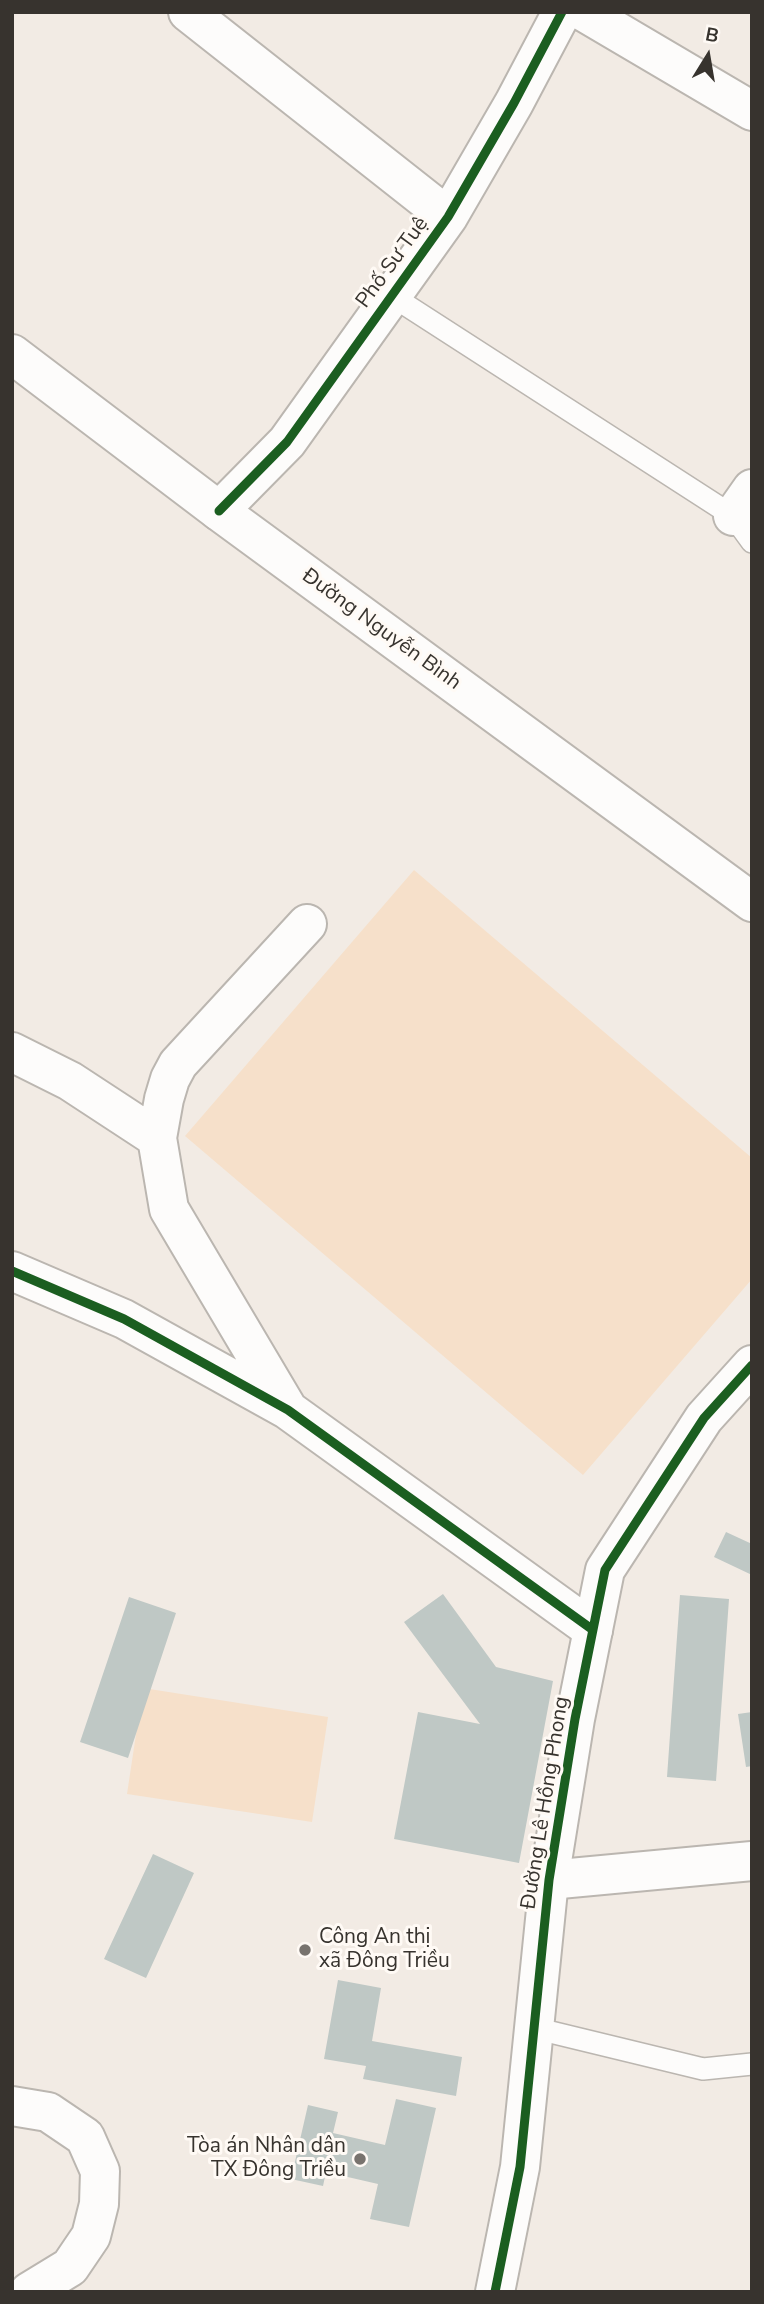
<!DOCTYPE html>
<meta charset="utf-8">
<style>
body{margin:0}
#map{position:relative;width:764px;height:2304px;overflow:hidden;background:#f2ebe4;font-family:"Nunito Sans",sans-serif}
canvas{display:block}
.frame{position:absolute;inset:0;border:14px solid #37332e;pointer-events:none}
.north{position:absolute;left:673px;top:21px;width:70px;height:70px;-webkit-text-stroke:5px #fffaf5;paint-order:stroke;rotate:11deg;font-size:19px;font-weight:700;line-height:28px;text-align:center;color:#37332e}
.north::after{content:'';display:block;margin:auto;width:24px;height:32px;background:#37332e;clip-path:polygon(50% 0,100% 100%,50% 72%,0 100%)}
</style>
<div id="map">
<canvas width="764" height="2304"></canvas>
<div class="frame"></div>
<div class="north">B</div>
</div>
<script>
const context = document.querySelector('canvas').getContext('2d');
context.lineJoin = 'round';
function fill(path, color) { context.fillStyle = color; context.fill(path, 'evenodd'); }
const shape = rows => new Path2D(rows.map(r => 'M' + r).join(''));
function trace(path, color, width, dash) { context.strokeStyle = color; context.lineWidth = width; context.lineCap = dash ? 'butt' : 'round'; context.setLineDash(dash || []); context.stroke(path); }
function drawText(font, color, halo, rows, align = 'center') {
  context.font = font + ' "Nunito Sans",sans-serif'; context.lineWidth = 6; context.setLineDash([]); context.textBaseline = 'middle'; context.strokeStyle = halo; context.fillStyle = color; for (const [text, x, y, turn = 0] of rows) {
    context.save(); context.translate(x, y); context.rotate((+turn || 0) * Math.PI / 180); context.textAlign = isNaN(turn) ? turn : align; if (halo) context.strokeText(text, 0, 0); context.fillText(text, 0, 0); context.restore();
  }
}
const green = shape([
 [414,870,752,1158,752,1279,583,1475,185,1136],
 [143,1688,328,1717,312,1822,127,1794]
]);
const building = shape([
 [726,1532,752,1544,752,1575,714,1557],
 [443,1594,496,1667,553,1681,519,1863,394,1839,418,1712,480,1724,404,1622],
 [680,1595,729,1599,716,1781,667,1777],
 [129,1597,176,1613,128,1758,80,1742],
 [752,1712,752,1766,746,1767,738,1714],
 [153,1854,194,1873,146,1978,104,1959],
 [338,1980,381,1988,372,2041,462,2057,456,2096,363,2079,366,2066,324,2059],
 [396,2099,436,2108,409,2227,370,2219,378,2184,326,2172,323,2186,291,2179,308,2105,338,2112,333,2133,385,2145]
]);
const service = shape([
 [392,296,733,516,752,542],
 [534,2028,703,2069,752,2064]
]);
const minor = shape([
 [188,12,448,217],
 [584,12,752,111],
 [219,511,287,442,448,217,514,103,562,12],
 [733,516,752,489],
 [12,1052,70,1081,157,1138],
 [12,1271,124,1319,288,1410,593,1630],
 [287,1408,169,1209,157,1138,164,1099,170,1079,178,1064,307,924],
 [549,1880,752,1861],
 [12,2106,48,2112,85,2137,100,2171,99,2204,91,2236,70,2267,29,2292]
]);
const tertiary = shape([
 [495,2292,520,2167,549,1880,575,1719,605,1570,704,1418,752,1365]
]);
const secondary = shape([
 [12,354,219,511,752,902]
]);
const cycleway = shape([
 [219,511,287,442,448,217,514,103,562,12],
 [12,1271,124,1319,288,1410,593,1630],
 [495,2292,520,2167,549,1880,575,1719,605,1570,704,1418,752,1365]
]);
const markers = [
 [305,1950,7,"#78736e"],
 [360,2159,7,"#78736e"]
];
const streetNames = [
 ["Phố Sư Tuệ",393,263,-54],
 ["Đường Nguyễn Bình",381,630,36],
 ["Đường Lê Hồng Phong",546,1803,-81]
];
const poiNames = [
 ["Công An thị",319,1938],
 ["xã Đông Triều",319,1962],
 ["Tòa án Nhân dân",346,2147,"right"],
 ["TX Đông Triều",346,2171,"right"]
];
fill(green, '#f6e0ca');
fill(building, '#bfc8c5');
trace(service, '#bbb6b0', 24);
trace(minor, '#bbb6b0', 42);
trace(tertiary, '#bbb6b0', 42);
trace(secondary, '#bbb6b0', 42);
trace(service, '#fdfcfb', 21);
trace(minor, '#fdfcfb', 38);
trace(tertiary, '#fdfcfb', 38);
trace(secondary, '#fdfcfb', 38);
trace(cycleway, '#1b5e20', 9);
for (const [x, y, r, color] of markers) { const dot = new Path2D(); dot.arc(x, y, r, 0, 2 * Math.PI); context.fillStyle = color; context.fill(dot); trace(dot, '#fffaf5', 2.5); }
drawText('21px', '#37332e', '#fffaf5', streetNames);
drawText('21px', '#37332e', '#fffaf5', poiNames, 'left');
</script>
